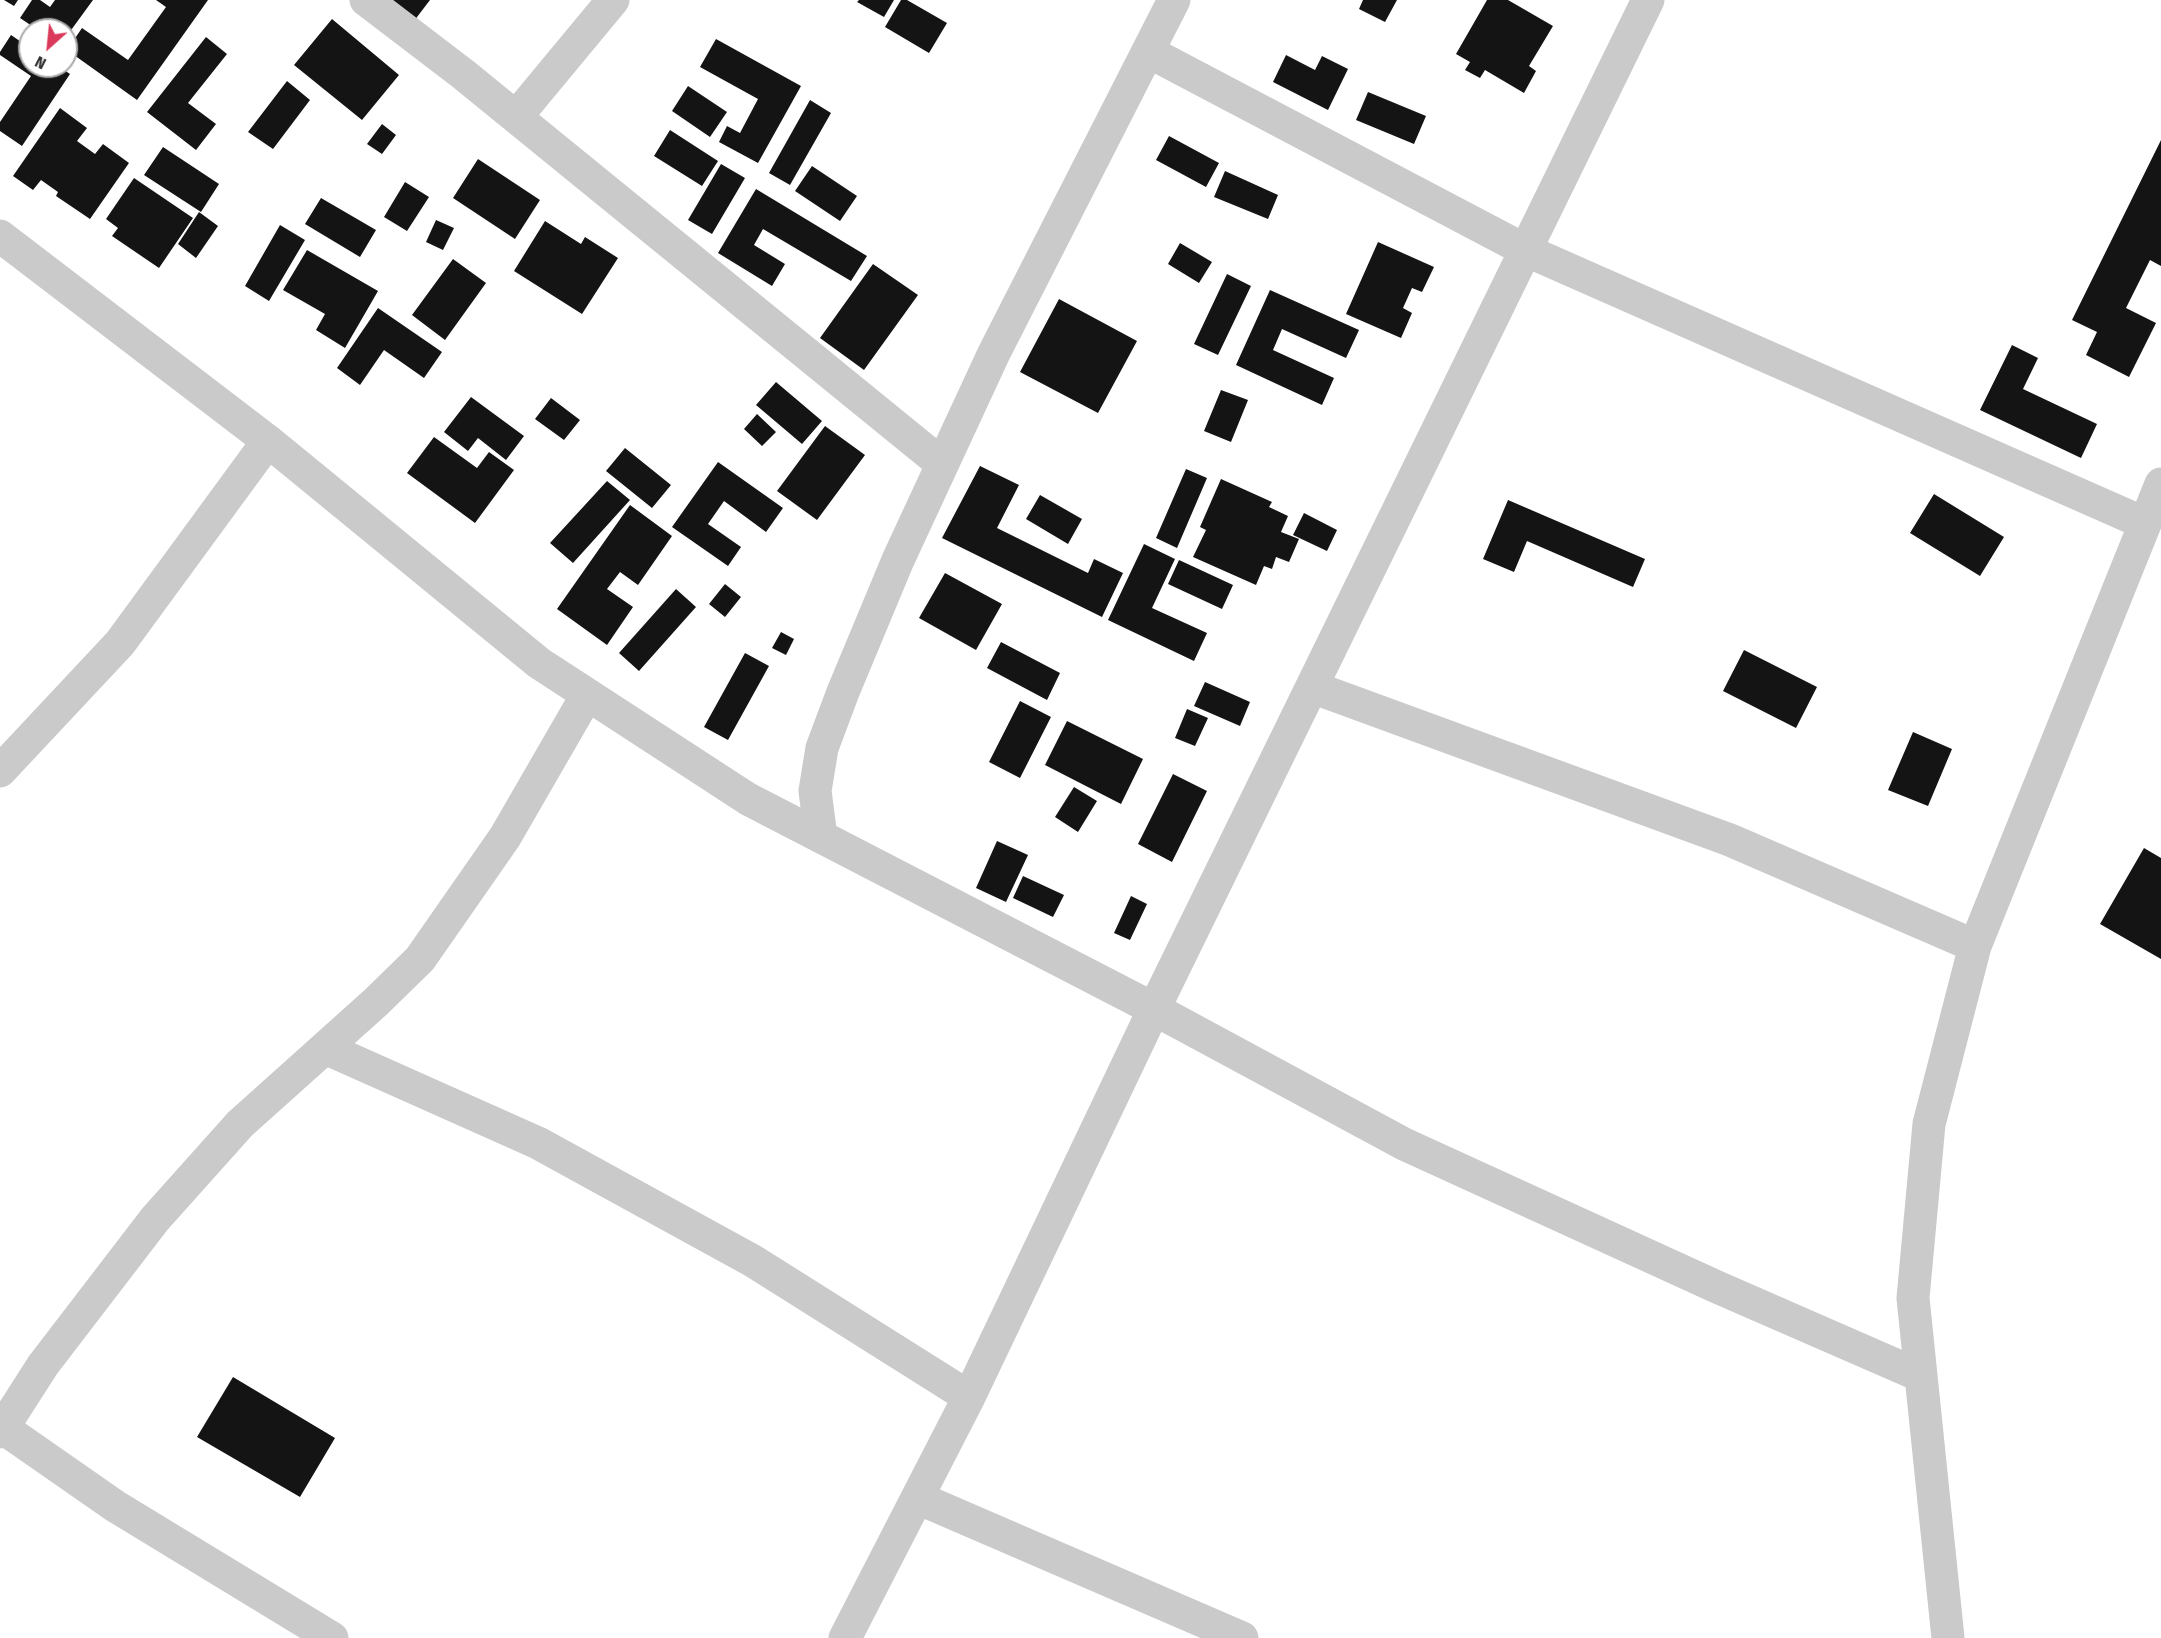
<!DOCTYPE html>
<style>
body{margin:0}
#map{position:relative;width:2161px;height:1638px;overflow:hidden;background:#fff;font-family:"Fira Sans Condensed",sans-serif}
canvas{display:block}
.north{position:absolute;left:18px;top:18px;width:60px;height:60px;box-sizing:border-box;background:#fff;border:2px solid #ababab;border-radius:50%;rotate:207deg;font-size:16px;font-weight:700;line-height:24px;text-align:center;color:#2d2d2d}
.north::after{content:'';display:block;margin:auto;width:21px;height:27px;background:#da3959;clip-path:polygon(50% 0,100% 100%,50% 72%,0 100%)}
</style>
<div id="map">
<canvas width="2161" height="1638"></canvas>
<div class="north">N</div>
</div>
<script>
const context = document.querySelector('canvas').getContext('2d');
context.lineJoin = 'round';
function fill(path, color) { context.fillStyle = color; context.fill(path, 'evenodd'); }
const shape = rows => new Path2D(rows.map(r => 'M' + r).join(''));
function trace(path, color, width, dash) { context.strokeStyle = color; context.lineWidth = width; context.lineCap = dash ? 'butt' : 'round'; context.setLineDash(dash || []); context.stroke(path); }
const building = shape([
 [4,0,18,0,14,6],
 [32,0,40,0,50,7,55,0,93,0,66,37,66,30,38,30,20,18],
 [156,0,208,0,137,100,67,50,82,28,128,60,166,7],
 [386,0,430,0,414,21],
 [859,0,894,0,884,17,857,2],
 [901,0,907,0,947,23,929,53,885,27],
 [1363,0,1397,0,1385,22,1359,9],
 [1487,0,1508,0,1553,26,1529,66,1536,71,1524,93,1485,70,1480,78,1465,70,1470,62,1456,54],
 [332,19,399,75,362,120,294,65],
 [11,35,30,48,30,66,58,66,70,74,22,146,0,131,0,122,31,76,0,55,0,52],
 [206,37,227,54,188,103,216,124,196,150,147,112],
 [716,39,801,86,758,163,719,142,727,126,740,133,758,99,700,67],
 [1286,55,1315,70,1322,56,1348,69,1328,110,1273,82],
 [287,81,310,100,273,149,248,132],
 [688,86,727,112,710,137,672,111],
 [1368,92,1426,116,1414,144,1356,120],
 [810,100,831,113,790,185,769,173],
 [60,108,87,128,77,141,95,154,103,144,129,163,90,219,56,196,58,192,41,180,33,190,13,176],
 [382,124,396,135,382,154,367,144],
 [670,130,718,161,702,186,654,156],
 [1169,136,1219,163,1206,187,1156,160],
 [2161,140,2161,266,2150,260,2126,308,2156,323,2129,377,2086,355,2097,332,2072,320],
 [163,147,219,184,201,212,144,175],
 [478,159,540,200,515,239,453,198],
 [721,164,745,178,712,234,688,220],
 [812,166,857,196,840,221,795,191],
 [1225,171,1278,195,1268,219,1214,197],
 [134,178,193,218,159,268,112,236,118,228,106,219],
 [405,182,429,197,407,231,384,217],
 [756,189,867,256,851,281,763,229,754,245,785,264,772,286,718,253],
 [321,198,376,230,360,257,305,224],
 [199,212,218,226,196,258,178,244],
 [436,220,454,228,443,250,426,242],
 [545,221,581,244,585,237,618,258,582,314,514,271],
 [280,225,305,240,269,301,245,286],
 [1378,242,1434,267,1422,292,1412,288,1403,308,1412,313,1401,338,1346,314],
 [1180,243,1212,262,1199,283,1168,264],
 [307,250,378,291,345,348,316,330,325,314,283,290],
 [453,259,486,283,445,340,412,315],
 [873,264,918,295,864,370,820,338],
 [1227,274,1251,286,1218,355,1194,344],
 [1270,290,1359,330,1346,358,1282,329,1273,350,1334,378,1322,405,1236,365],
 [1059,299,1137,341,1098,413,1020,372],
 [378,308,442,352,424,378,384,350,360,385,337,368],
 [2012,345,2038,358,2023,389,2097,424,2081,458,1980,410],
 [776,382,822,421,802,444,756,405],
 [1221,390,1248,400,1231,442,1204,431],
 [471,397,524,436,506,460,478,438,468,451,444,432],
 [551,398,580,420,564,440,535,419],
 [757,414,776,432,762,446,744,429],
 [825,426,865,455,817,520,777,491],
 [434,437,477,468,489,452,514,470,475,523,407,473],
 [625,448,671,485,652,508,606,471],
 [718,462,783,508,766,532,724,501,708,524,741,547,728,566,672,527],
 [980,466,1019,485,997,528,1088,573,1094,559,1123,573,1102,617,942,538],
 [1186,469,1207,478,1177,548,1156,538],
 [1221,479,1272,502,1269,507,1288,516,1281,532,1299,539,1289,562,1276,557,1272,569,1264,566,1256,585,1193,557,1206,530,1200,527],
 [607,481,630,500,573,563,550,543],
 [1934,494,2004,537,1980,576,1910,533],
 [1040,495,1082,519,1068,544,1026,519],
 [1508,500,1645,559,1633,587,1527,541,1514,572,1483,559],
 [630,505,672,536,638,585,620,572,607,589,633,607,607,645,557,609],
 [1304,513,1337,530,1327,551,1293,535],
 [1144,544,1175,559,1152,608,1207,633,1194,661,1108,620],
 [1179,560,1233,585,1222,609,1168,584],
 [945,573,1002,604,976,650,919,618],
 [725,584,741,597,725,617,709,604],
 [676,589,696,607,639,671,619,653],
 [781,632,794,639,786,655,772,648],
 [1001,642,1060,673,1047,700,987,668],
 [1744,650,1817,687,1796,728,1723,691],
 [745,653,769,666,728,740,704,727],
 [1205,682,1250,702,1240,726,1194,706],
 [1020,701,1051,717,1020,778,989,762],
 [1187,709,1208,718,1195,746,1175,738],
 [1067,721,1143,759,1121,804,1045,765],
 [1913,732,1952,749,1928,806,1888,790],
 [1173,774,1207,791,1172,862,1138,844],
 [1074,787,1097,801,1078,832,1055,817],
 [997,841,1028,855,1006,902,976,888],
 [2144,848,2161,858,2161,959,2100,924],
 [1023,876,1064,895,1053,917,1013,898],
 [1131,896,1147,904,1130,940,1114,933],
 [233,1377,335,1438,300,1497,197,1437]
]);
const minor = shape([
 [366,0,463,74,942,464],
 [1149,52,1525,250,2144,523],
 [516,117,613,0],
 [0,236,268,441,539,663,748,799,1154,1009,1404,1144,1717,1287,1921,1376],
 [1312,687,1730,840,1975,946],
 [0,771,120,643,268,441],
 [821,837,815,791,822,748,843,692,898,560,994,353,1174,0],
 [325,1048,538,1143,753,1261,969,1397],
 [3,1428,115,1506,332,1638],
 [0,1432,43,1365,155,1219,240,1124,376,1002,420,959,505,837,587,695],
 [918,1498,1242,1638],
 [845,1638,969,1397,1154,1009,1648,0],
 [1948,1638,1913,1298,1929,1124,1975,946,2161,484]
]);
fill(building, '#141414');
trace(minor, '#cacaca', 33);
</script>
